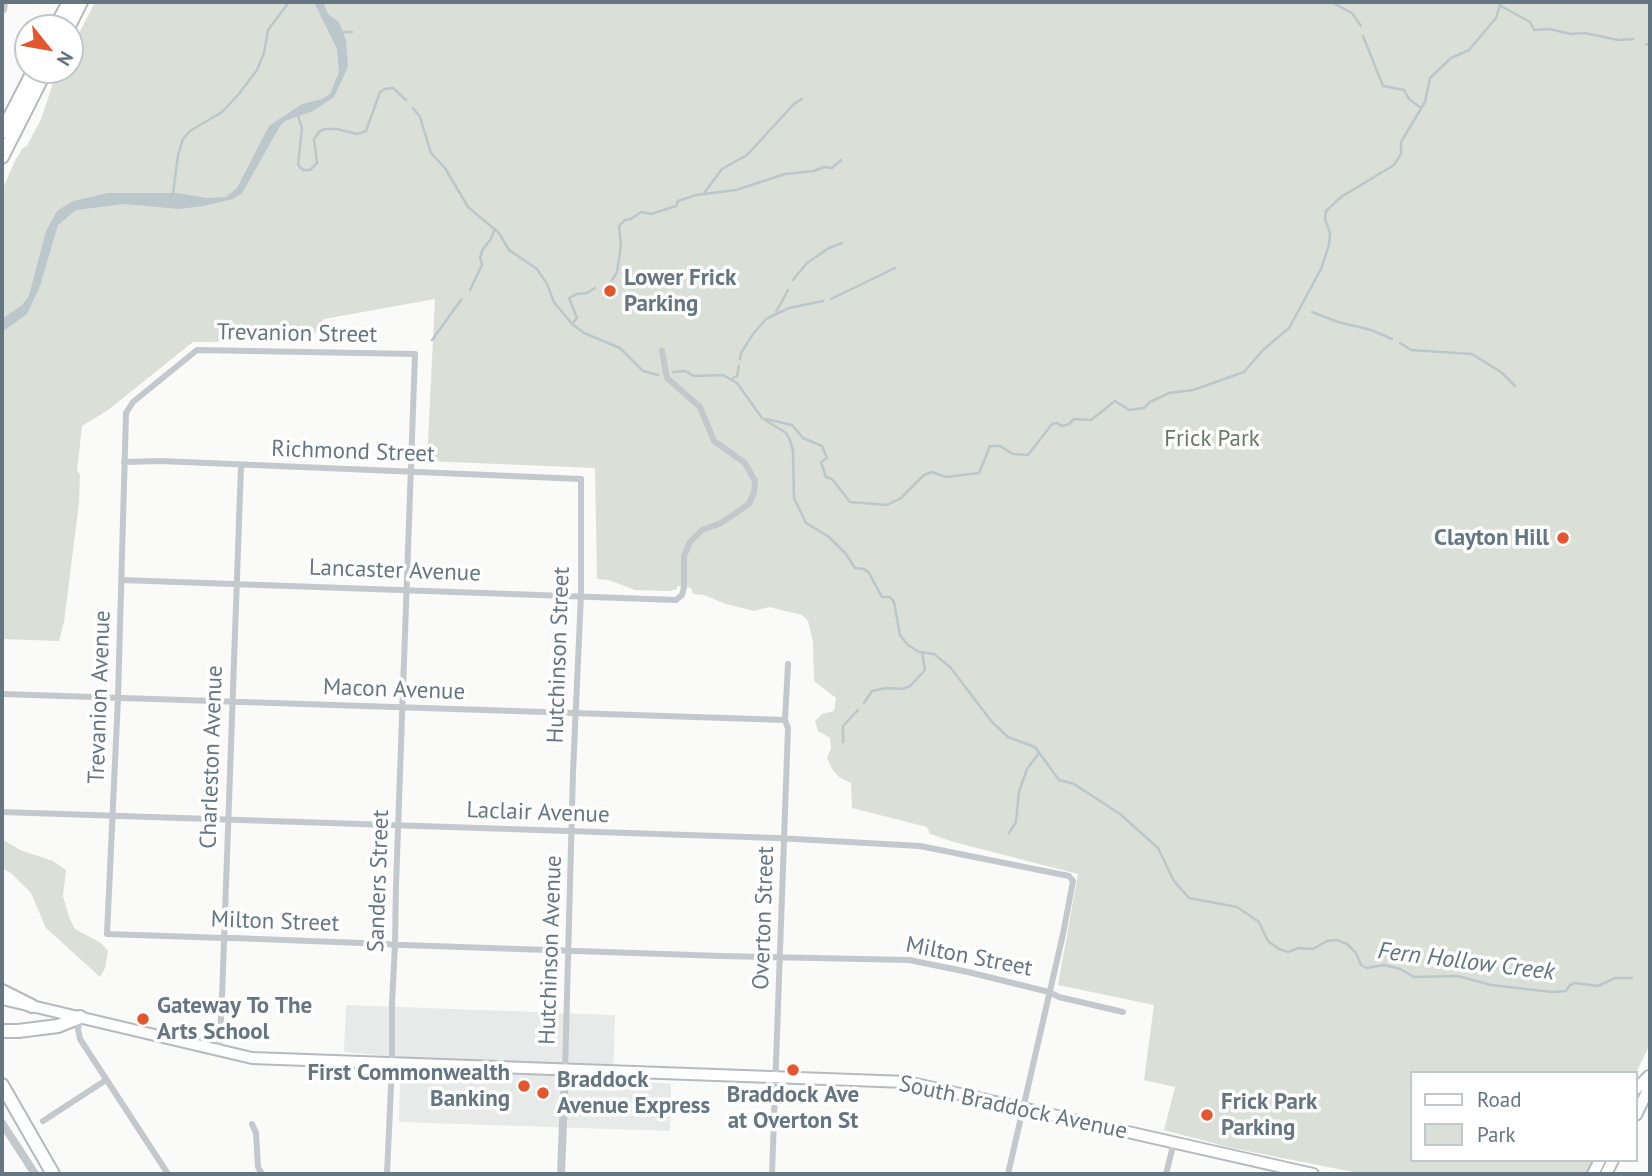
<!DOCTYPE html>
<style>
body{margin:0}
#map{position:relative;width:1652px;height:1176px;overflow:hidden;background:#fafaf8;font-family:"PT Sans",sans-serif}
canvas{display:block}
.frame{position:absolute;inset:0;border:4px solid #657683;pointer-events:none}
.legend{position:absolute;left:1410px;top:1071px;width:228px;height:91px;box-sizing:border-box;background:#fff;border:2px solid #c1c8cd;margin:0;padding:9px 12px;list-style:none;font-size:21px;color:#657683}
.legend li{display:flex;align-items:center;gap:14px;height:35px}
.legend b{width:35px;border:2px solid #c1c8cd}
.north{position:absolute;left:14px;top:14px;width:70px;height:70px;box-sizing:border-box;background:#fff;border:2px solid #c1c8cd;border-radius:50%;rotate:121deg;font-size:19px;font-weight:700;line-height:28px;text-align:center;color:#657683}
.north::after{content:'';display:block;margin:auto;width:24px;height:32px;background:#e4572e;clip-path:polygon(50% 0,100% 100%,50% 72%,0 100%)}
</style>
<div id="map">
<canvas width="1652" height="1176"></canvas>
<div class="frame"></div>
<ul class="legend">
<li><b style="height:9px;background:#fff"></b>Road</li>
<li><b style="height:19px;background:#dadfd7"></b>Park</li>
</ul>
<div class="north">N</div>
</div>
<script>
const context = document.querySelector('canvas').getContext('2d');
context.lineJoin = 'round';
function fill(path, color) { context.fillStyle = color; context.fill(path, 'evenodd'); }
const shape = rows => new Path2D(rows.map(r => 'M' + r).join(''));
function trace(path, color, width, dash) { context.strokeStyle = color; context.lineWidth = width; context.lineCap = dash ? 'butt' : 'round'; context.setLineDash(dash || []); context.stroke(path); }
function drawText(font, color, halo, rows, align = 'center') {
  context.font = font + ' "PT Sans",sans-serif'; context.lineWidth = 7; context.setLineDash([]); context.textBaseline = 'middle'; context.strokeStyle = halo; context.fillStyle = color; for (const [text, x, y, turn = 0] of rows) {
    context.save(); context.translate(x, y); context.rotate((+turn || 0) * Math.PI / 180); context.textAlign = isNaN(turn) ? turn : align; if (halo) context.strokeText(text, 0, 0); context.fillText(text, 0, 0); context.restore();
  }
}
const built = shape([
 [346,1005,615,1015,613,1079,671,1084,670,1131,399,1122,401,1057,344,1052]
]);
const green = shape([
 [95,2,1650,2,1650,1044,1636,1073,1412,1073,1412,1160,1593,1160,1586,1174,1363,1174,1232,1148,1164,1130,1175,1087,1144,1080,1154,1005,1058,985,1078,874,954,842,930,834,927,827,852,808,851,783,839,777,832,769,827,758,831,748,830,738,818,731,815,721,822,714,834,711,836,698,814,681,813,642,808,621,802,615,769,607,754,611,726,604,704,595,693,594,691,588,677,586,677,589,670,591,635,590,609,580,597,579,595,468,427,461,435,299,324,319,310,341,193,342,108,410,82,426,77,471,80,474,79,503,64,622,59,641,2,639,2,190,15,161,22,149,27,146,41,119,54,81,61,70,70,70,70,51],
 [2,839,20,850,53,861,66,870,63,896,69,917,75,929,101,943,108,951,105,968,100,977,46,928,31,893,12,874,2,868]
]);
const water = shape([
 [314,2,323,2,328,14,339,22,346,41,348,67,334,97,313,111,285,121,280,126,242,193,233,199,203,206,179,209,124,204,76,210,58,225,40,286,27,314,2,332,2,319,22,305,29,296,46,231,57,211,73,201,108,193,178,193,206,198,226,197,237,188,269,126,302,104,322,99,330,94,339,72,337,49]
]);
const stream = shape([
 [1331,2,1352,13,1361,26],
 [1501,6,1530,22,1534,30,1549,29,1571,34,1585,33,1618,40,1633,39],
 [341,32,352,32],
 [1363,36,1383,86,1404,90,1409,99,1421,108],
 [1646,44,1650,46],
 [413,108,420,117,431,153,445,168,468,207,499,233,509,250,537,269,547,284,554,302,572,324,584,333,620,348,643,371,658,375],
 [298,116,302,128,298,165,303,170,310,170,317,163,314,139,320,131,325,129,337,129,357,134,366,131,380,92,385,89,393,88,406,100],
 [704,193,722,169,747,155,794,104,802,99],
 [173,194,178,155,183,139,190,131,222,112,238,95,257,70,264,53,268,30,289,2],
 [612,280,617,272,621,245,619,226,625,220,631,219,641,212,651,214,676,206,678,201,696,195,736,190,785,174,814,171,824,167,832,168,841,160],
 [793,280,807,263,829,248,842,243],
 [470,290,482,265,480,257,483,249,491,239,495,229],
 [831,299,895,268],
 [776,312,788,290],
 [1312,312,1338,322,1371,330,1392,339],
 [572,324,577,318,569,298,577,294,587,293,595,288],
 [432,340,461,300],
 [1400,343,1411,350,1472,354,1501,372,1515,386],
 [740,359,741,353,753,334,766,319,789,308,823,301],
 [673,372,685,371,694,376,723,375,737,383,762,418,786,433,790,440,793,451,794,498,806,523,829,537,846,554,855,568,864,569,869,573,882,597,890,597,894,602,900,635,908,645,919,652,934,654,950,667,992,722,1008,737,1035,747,1059,780,1074,784,1120,814,1158,848,1174,881,1189,898,1237,907,1259,922,1268,941,1279,949,1288,952,1299,948,1313,949,1327,941,1337,940,1347,944,1356,953,1361,965,1367,968,1384,965,1400,969,1414,977,1458,976,1491,985,1552,992,1566,991,1570,985,1575,983,1598,986,1615,978,1632,978],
 [733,378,737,376,739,366],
 [766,419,792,425,803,438,822,446,827,458,821,462,826,477,832,479,850,502,887,505,901,498,924,475,932,472,946,477,979,473,990,446,1000,446,1013,454,1028,455,1052,424,1057,423,1062,426,1069,424,1074,419,1091,420,1115,401,1129,410,1144,408,1150,402,1169,393,1193,390,1244,372,1263,350,1289,328,1321,269,1329,245,1330,233,1325,219,1326,211,1341,197,1394,165,1401,154,1401,142,1425,102,1430,78,1451,58,1469,50,1496,18,1501,2],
 [864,703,872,691,886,688,902,689,910,686,925,670,922,652],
 [843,742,843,726,858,710],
 [1009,833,1016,822,1019,792,1027,769,1039,753]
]);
const minor = shape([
 [4,10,5,2],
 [124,462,161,461,581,479,581,595,573,772,565,1071],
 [122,580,676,600,682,595,684,587,684,556,690,542,702,530,721,523,749,504,754,492,755,481,745,463,714,441,700,407,667,378,662,351],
 [2,694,785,720],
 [2,812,777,838,920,846,1069,876,1073,881,1063,934,1008,1174],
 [80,1017,78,1029,80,1039,168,1174],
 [217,1049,220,1039,222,997,241,466],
 [43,1121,106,1080],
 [252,1124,256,1133,258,1167,262,1174],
 [387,1174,392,1064,392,1003,395,945,396,885,415,354,197,350,133,402,126,413,118,698,107,934,224,938,233,938,387,944,395,945,403,945,721,956,909,960,968,972,1049,992,1059,997,1123,1012],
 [772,1174,788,728,785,720,788,664],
 [1166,1174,1174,1142]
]);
const tertiary = shape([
 [2,1123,35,1174],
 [561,1174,565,1071]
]);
const primary = shape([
 [2,999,252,1058,907,1082,1313,1174],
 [1636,1089,1649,1076],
 [1636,1115,1647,1092,1648,1078],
 [1593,1174,1600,1160],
 [1606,1174,1613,1160]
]);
const motorway = shape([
 [55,28,69,2],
 [68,28,81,2],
 [2,132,34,70],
 [2,157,46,70],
 [2,991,32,1006],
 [2,1031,18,1031,58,1026,80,1017],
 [2,1085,53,1174]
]);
const markers = [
 [610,291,7,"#e4572e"],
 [1563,538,7,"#e4572e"],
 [143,1019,7,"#e4572e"],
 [793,1070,7,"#e4572e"],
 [524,1086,7,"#e4572e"],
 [543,1093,7,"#e4572e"],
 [1207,1115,7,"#e4572e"]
];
const poiNames = [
 ["Lower Frick",624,278],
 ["Parking",624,304],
 ["Clayton Hill",1549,538,"right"],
 ["Gateway To The",157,1006],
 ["Arts School",157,1032],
 ["First Commonwealth",510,1073,"right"],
 ["Banking",510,1099,"right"],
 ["Braddock",557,1080],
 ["Avenue Express",557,1106],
 ["Braddock Ave",793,1095,"center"],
 ["at Overton St",793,1121,"center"],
 ["Frick Park",1221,1102],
 ["Parking",1221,1128]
];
const streetNames = [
 ["Trevanion Street",297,334,1],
 ["Richmond Street",353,452,2],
 ["Lancaster Avenue",395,571,2],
 ["Hutchinson Street",559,655,-88],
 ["Macon Avenue",394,690,2],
 ["Trevanion Avenue",100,697,-88],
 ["Charleston Avenue",212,757,-88],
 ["Laclair Avenue",538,813,2],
 ["Sanders Street",379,881,-88],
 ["Overton Street",764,918,-88],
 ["Milton Street",275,922,2],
 ["Hutchinson Avenue",551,950,-88],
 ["Milton Street",969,957,11],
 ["South Braddock Avenue",1013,1108,12]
];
const parkNames = [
 ["Frick Park",1212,439]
];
const waterNames = [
 ["Fern Hollow Creek",1466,962,7]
];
fill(built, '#e8e9e9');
fill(green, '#dadfd7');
fill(water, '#bbc7cb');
trace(stream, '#bbc7cb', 2.5);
trace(primary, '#b5babe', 14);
trace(motorway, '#b4b9bd', 16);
trace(minor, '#c3c8cc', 6);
trace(tertiary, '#c3c8cc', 8);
trace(primary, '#fff', 10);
trace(motorway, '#fff', 12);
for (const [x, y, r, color] of markers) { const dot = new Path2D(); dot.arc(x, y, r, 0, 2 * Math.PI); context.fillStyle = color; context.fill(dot); trace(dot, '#fff', 2.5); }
drawText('bold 23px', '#657683', '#fff', poiNames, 'left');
drawText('23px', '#657683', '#fff', streetNames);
drawText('23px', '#687a64', '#fff', parkNames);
drawText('italic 24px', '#60757c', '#fff', waterNames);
</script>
